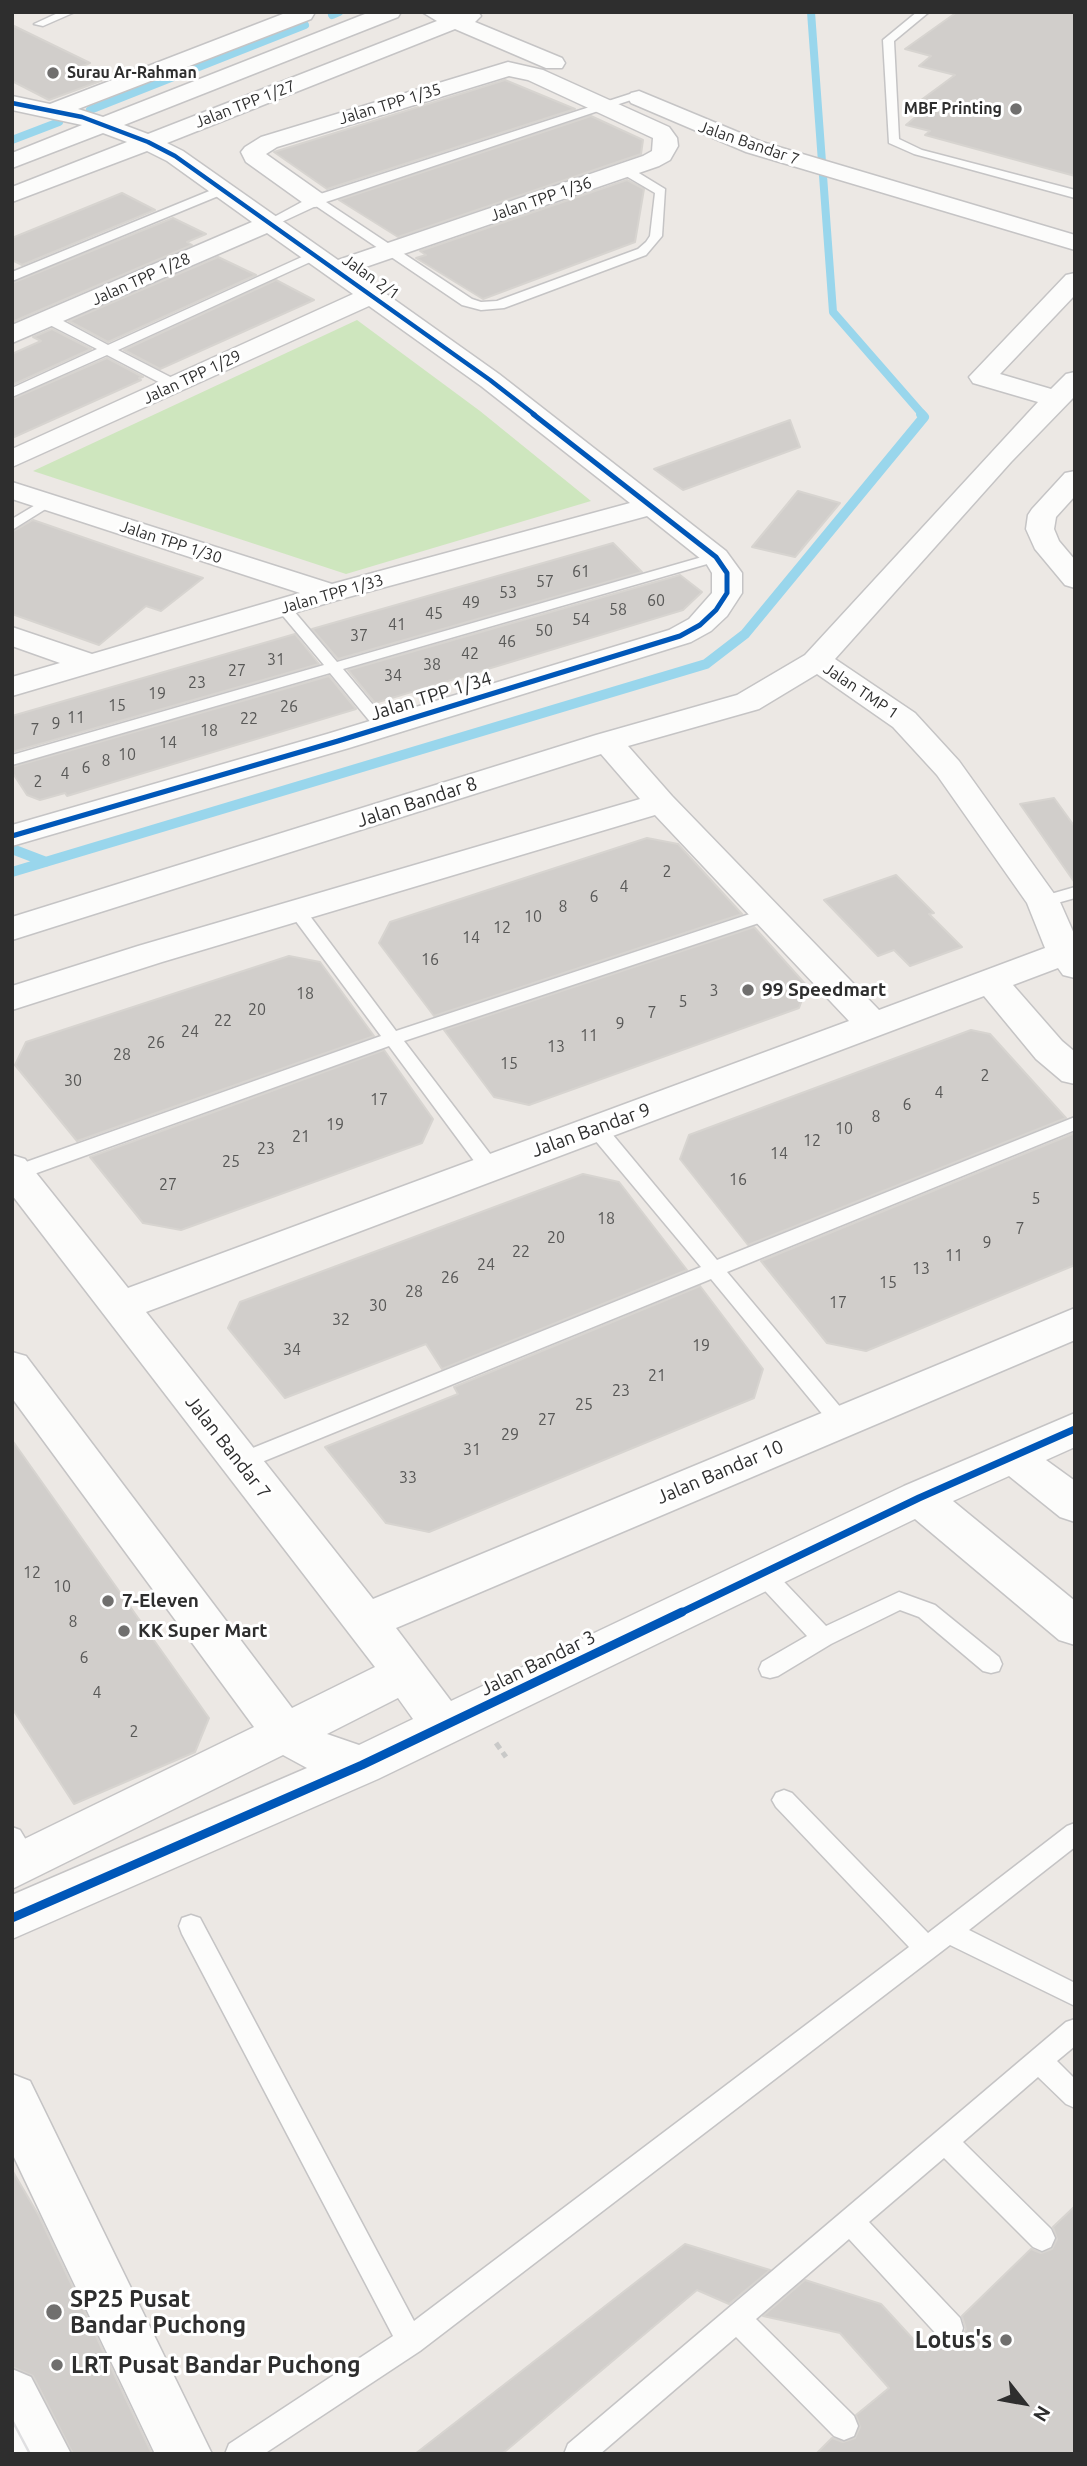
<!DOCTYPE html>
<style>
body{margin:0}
#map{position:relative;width:1087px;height:2466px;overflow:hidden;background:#ece8e4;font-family:Ubuntu,sans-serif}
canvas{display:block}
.frame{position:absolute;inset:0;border:14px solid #2e2e2e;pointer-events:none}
.north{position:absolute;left:989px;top:2368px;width:70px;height:70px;-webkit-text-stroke:5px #fff;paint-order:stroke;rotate:121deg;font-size:19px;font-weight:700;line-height:28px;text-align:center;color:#2e2e2e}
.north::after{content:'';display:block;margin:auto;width:24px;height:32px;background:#2e2e2e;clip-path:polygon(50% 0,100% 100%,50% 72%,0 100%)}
</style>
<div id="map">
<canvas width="1087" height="2466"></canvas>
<div class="frame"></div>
<div class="north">N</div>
</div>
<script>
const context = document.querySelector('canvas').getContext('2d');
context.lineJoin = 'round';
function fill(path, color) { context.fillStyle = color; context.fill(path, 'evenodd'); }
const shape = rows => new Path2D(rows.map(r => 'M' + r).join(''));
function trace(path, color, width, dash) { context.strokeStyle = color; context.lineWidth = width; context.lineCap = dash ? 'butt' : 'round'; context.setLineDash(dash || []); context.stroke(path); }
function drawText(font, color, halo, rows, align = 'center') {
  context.font = font + ' Ubuntu,sans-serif'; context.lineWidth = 6; context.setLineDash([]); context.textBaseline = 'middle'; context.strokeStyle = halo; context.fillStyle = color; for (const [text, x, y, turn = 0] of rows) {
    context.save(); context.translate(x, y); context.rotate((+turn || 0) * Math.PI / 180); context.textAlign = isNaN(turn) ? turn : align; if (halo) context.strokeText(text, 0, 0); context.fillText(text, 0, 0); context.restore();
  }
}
const green = shape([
 [357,320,480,411,591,501,346,574,33,471]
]);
const streamFar1 = shape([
 [811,12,833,312,923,415],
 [332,15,339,12],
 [90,110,305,25],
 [12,140,59,122]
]);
const stream = shape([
 [12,849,46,862],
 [12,872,706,664,745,634,924,417,921,414]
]);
const building = shape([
 [957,12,1075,12,1075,176,925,135,930,131,906,125,925,109,913,106,955,75,919,66,931,56,905,49,957,12],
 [12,25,90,63,80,67,106,79,49,100,12,81,12,25],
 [505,80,575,109,327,189,274,152,505,80],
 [591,116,643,140,641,154,398,237,339,200,591,116],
 [627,180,644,189,635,242,483,299,416,258,426,255,420,251,627,180],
 [122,193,155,210,22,265,12,260,12,238,122,193],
 [173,218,206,234,187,242,192,245,12,322,12,283,173,218],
 [218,257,256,275,108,342,69,321,218,257],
 [276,280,314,300,160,369,124,350,276,280],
 [52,329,91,349,12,385,12,354,41,341,33,337,52,329],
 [107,358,143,377,139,378,141,380,12,438,12,399,107,358],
 [790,420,800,447,683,490,654,469,790,420],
 [798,491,840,503,795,557,752,547,798,491],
 [33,520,137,556,203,578,161,611,146,606,99,645,12,614,12,532,33,520],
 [613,543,642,572,338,659,312,629,613,543],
 [680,575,702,592,683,610,375,703,348,670,680,575],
 [295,634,319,664,12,752,12,716,295,634],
 [329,676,356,709,67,796,65,793,40,800,27,795,12,772,12,767,329,676],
 [1054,798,1075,827,1075,883,1020,804,1054,798],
 [647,838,678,844,742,914,434,1016,379,943,390,922,647,838],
 [896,875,934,913,929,914,962,947,910,966,894,950,878,956,824,900,896,875],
 [754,927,807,986,799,1008,529,1105,494,1097,444,1030,754,927],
 [289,956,320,962,374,1036,77,1141,15,1065,26,1042,289,956],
 [971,1030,990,1034,1066,1118,748,1245,680,1159,689,1135,971,1030],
 [384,1050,433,1119,422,1143,181,1230,143,1223,90,1157,384,1050],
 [1075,1133,1075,1265,888,1342,866,1351,827,1343,761,1261,1075,1133],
 [583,1174,619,1182,687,1270,442,1369,426,1344,285,1398,228,1328,240,1302,583,1174],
 [700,1286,763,1369,754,1398,429,1532,386,1523,325,1447,458,1394,454,1387,700,1286],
 [12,1440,209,1718,195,1752,74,1804,12,1708,12,1440],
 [12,2170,39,2216,152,2454,73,2454,33,2376,12,2367,12,2170],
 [1075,2206,1075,2454,816,2454,832,2438,843,2442,855,2438,860,2427,856,2415,889,2388,840,2333,763,2316,805,2280,881,2304,925,2352,938,2339,949,2344,961,2341,966,2329,962,2316,1031,2249,1041,2253,1052,2249,1057,2239,1053,2227,1075,2206],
 [685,2244,770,2270,729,2304,697,2290,502,2454,415,2454,685,2244]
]);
const path = shape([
 [496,1743,506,1757]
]);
const lane = shape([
 [60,12,75,12,43,26,34,24,60,12],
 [917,12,929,12,894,41,899,139,922,150,1075,190,1075,198,914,154,889,143,883,40,917,12],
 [633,93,637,94,637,98,326,202,472,299,481,302,497,301,638,249,646,242,650,236,655,193,621,173,621,167,629,167,665,189,662,236,646,255,504,308,481,310,462,305,316,206,273,226,263,223,311,197,633,93],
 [224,185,228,186,228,192,12,281,12,272,224,185],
 [315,251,319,252,319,258,118,350,180,382,180,388,170,388,107,355,12,397,12,388,97,349,44,322,44,316,54,316,108,345,315,251],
 [47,498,52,499,52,505,12,530,12,519,47,498],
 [716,553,723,557,721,560,343,669,389,724,391,727,389,730,377,730,330,673,12,765,12,755,324,665,278,610,276,607,278,604,288,604,337,662,716,553],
 [1075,887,1075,898,1043,907,1035,902,1037,898,1075,887],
 [298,907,304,908,396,1031,762,910,768,909,777,914,774,918,404,1041,497,1163,499,1168,497,1173,483,1173,389,1046,23,1178,12,1179,12,1167,381,1036,289,912,298,907],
 [1075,1117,1075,1130,727,1272,847,1415,850,1421,847,1427,840,1429,833,1427,711,1279,247,1468,240,1470,233,1468,230,1462,233,1456,701,1267,589,1133,587,1128,589,1123,603,1123,717,1260,1075,1117],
 [761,1563,769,1566,826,1626,899,1592,935,1605,999,1657,1002,1664,999,1671,991,1673,983,1671,919,1617,900,1610,831,1644,778,1676,770,1678,762,1676,759,1669,762,1662,807,1636,753,1578,750,1572,753,1566,761,1563],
 [784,1790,792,1793,928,1933,1067,1826,1075,1823,1075,1847,969,1930,1075,1983,1075,2006,950,1945,420,2351,264,2454,225,2454,229,2444,393,2336,182,1934,179,1926,182,1918,191,1915,200,1918,414,2321,909,1947,776,1807,772,1800,776,1793,784,1790],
 [12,1827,20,1830,35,1855,39,1862,35,1869,27,1872,19,1869,12,1859,12,1827],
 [1075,2019,1075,2046,1057,2061,1075,2079,1075,2108,1066,2104,1038,2077,963,2142,1051,2229,1055,2238,1051,2247,1042,2251,1033,2247,944,2158,869,2222,960,2318,963,2328,960,2338,950,2341,940,2338,849,2239,756,2319,854,2416,858,2426,854,2436,844,2440,834,2436,736,2337,600,2454,564,2454,568,2444,1066,2022,1075,2019]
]);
const street = shape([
 [288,12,314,14,311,19,78,109,103,117,370,12,401,12,398,17,124,125,148,134,437,21,422,12,478,12,481,16,475,22,562,58,565,63,562,68,546,68,455,29,167,143,183,151,338,260,643,156,652,151,653,138,528,80,509,76,277,147,266,154,324,195,327,200,324,205,315,207,306,205,246,162,241,152,245,147,261,137,508,62,543,70,669,127,677,138,678,146,670,160,659,166,354,271,499,374,726,551,742,573,742,593,727,616,711,631,691,642,349,748,12,846,12,825,327,734,669,630,689,619,712,593,712,573,706,563,647,516,341,599,12,696,12,677,60,663,12,646,12,627,92,654,300,593,12,499,12,482,332,584,630,503,481,386,369,306,12,467,12,449,353,294,267,233,12,343,12,325,252,222,167,161,147,151,12,202,12,187,127,142,103,133,12,168,12,153,82,125,12,110,12,96,50,104,288,12],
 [639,91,762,142,1075,235,1075,250,746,152,631,103,628,98,631,93,639,91],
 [1075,273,1075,295,1000,374,1051,389,1066,374,1075,372,1075,396,1011,462,835,659,915,713,959,761,1060,902,1075,936,1075,978,1063,975,1058,968,1013,985,1062,1041,1075,1052,1075,1084,1062,1081,1036,1059,984,996,146,1312,373,1599,1075,1308,1075,1340,396,1628,451,1701,904,1486,1075,1413,1075,1447,1046,1460,1075,1481,1075,1522,1060,1517,1009,1476,953,1501,1075,1601,1075,1645,1059,1640,915,1519,378,1779,12,1939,12,1895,307,1768,283,1755,12,1889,12,1845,254,1727,12,1398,12,1352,26,1356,292,1708,375,1667,12,1195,12,1155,25,1159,128,1288,849,1021,655,815,162,962,12,1010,12,986,138,946,640,799,601,754,12,940,12,917,596,735,737,695,805,655,1038,402,973,383,969,377,1066,275,1075,273],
 [817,674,893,727,937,775,1027,903,1045,948,879,1010,672,796,628,746,759,709,817,674],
 [398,1698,413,1719,359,1745,327,1734,398,1698],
 [1075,471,1075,496,1056,517,1054,529,1059,541,1075,560,1075,588,1065,585,1035,549,1026,529,1028,515,1032,509,1065,473,1075,471],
 [12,2074,30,2081,212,2454,155,2454,12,2153,12,2074],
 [12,2369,31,2377,71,2454,13,2454,12,2369]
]);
const tram = shape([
 [12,2420,30,2454]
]);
const cyclewayFar3 = shape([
 [12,103,82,117,148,142,175,156,490,380,535,415]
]);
const cyclewayFar2 = shape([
 [12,836,338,741,680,636,700,625,716,610,727,593,727,573,716,557,533,414]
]);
const cyclewayFar1 = shape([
 [678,1614,919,1498,1075,1429]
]);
const cycleway = shape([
 [12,1918,362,1765,682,1612]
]);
const markers = [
 [53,73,7,"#706f6e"],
 [1016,109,7,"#706f6e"],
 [748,990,7,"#706f6e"],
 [108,1601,7,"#706f6e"],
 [124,1631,7,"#706f6e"],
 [54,2312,9,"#706f6e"],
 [1006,2340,7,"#706f6e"],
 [57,2365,7,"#706f6e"]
];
const farPoinames = [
 ["Surau Ar-Rahman",67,73],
 ["MBF Printing",1002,109,"right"]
];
const farStreetnames = [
 ["Jalan TPP 1/27",245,104,-21],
 ["Jalan TPP 1/35",390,104,-17],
 ["Jalan Bandar 7",749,143,19],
 ["Jalan TPP 1/36",541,199,-19],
 ["Jalan 2/1",371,277,35],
 ["Jalan TPP 1/28",141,279,-24],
 ["Jalan TPP 1/29",192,377,-25],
 ["Jalan TPP 1/30",171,542,18],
 ["Jalan TPP 1/33",332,594,-16],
 ["Jalan TMP 1",861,691,34]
];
const numberNames = [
 ["61",581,572],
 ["57",545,582],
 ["53",508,593],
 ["60",656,601],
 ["49",471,603],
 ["58",618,610],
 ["45",434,614],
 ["54",581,620],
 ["41",397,625],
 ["50",544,631],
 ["37",359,636],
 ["46",507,642],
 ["42",470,654],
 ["31",276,660],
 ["38",432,665],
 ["27",237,671],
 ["34",393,676],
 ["23",197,683],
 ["19",157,694],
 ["15",117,706],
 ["26",289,707],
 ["11",76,718],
 ["22",249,719],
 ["9",56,724],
 ["7",35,730],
 ["18",209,731],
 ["14",168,743],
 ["10",127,755],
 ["8",106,761],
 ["6",86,768],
 ["4",65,774],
 ["2",38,782],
 ["2",667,872],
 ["4",624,887],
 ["6",594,897],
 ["8",563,907],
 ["10",533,917],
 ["12",502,928],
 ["14",471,938],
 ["16",430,960],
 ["3",714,991],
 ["18",305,994],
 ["5",683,1002],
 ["20",257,1010],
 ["7",652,1013],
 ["22",223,1021],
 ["9",620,1024],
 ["24",190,1032],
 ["11",589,1036],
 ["26",156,1043],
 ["13",556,1047],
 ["28",122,1055],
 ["15",509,1064],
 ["2",985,1076],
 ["30",73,1081],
 ["4",939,1093],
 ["17",379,1100],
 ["6",907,1105],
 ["8",876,1117],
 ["19",335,1125],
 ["10",844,1129],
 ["21",301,1137],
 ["12",812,1141],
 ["23",266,1149],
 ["14",779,1154],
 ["25",231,1162],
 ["16",738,1180],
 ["27",168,1185],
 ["5",1036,1199],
 ["18",606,1219],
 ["7",1020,1229],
 ["20",556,1238],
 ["9",987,1243],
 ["22",521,1252],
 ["11",954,1256],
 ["24",486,1265],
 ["13",921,1269],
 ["26",450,1278],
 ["15",888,1283],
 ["28",414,1292],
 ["17",838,1303],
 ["30",378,1306],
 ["32",341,1320],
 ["19",701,1346],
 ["34",292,1350],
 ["21",657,1376],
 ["23",621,1391],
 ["25",584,1405],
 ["27",547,1420],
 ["29",510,1435],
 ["31",472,1450],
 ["33",408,1478],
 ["12",32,1573],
 ["10",62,1587],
 ["8",73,1622],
 ["6",84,1658],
 ["4",97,1693],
 ["2",134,1732]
];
const streetNames = [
 ["Jalan TPP 1/34",431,696,-17],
 ["Jalan Bandar 8",417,802,-18],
 ["Jalan Bandar 9",591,1130,-20],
 ["Jalan Bandar 7",228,1447,52],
 ["Jalan Bandar 10",720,1472,-23],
 ["Jalan Bandar 3",538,1663,-26]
];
const poiNames = [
 ["99 Speedmart",762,990],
 ["7-Eleven",122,1601],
 ["KK Super Mart",138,1631]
];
const nearPoinames = [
 ["SP25 Pusat",70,2299],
 ["Bandar Puchong",70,2325],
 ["Lotus's",992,2340,"right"],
 ["LRT Pusat Bandar Puchong",71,2365]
];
fill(green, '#cee6be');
trace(streamFar1, '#99d6ec', 8);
trace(stream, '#99d6ec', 10);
fill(building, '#d1cecb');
trace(building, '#d7d4d0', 2);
trace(lane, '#c5c4c5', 3);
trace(street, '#c5c4c5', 3);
trace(path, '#c9c9c8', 5, [7, 4.5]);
fill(lane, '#fcfcfb');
fill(street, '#fcfcfb');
trace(tram, '#dfdfe1', 2.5);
trace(cyclewayFar3, '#0057b8', 4.5);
trace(cyclewayFar2, '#0057b8', 5);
trace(cyclewayFar1, '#0057b8', 7);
trace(cycleway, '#0057b8', 9);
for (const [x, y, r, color] of markers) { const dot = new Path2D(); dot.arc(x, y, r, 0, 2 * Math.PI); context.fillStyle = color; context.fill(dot); trace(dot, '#fff', 2.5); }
drawText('bold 16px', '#2e2e2e', '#fff', farPoinames, 'left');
drawText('16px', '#2e2e2e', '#fff', farStreetnames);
drawText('16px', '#585857', null, numberNames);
drawText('19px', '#2e2e2e', '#fff', streetNames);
drawText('bold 19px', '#2e2e2e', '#fff', poiNames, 'left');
drawText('bold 23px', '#2e2e2e', '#fff', nearPoinames, 'left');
</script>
